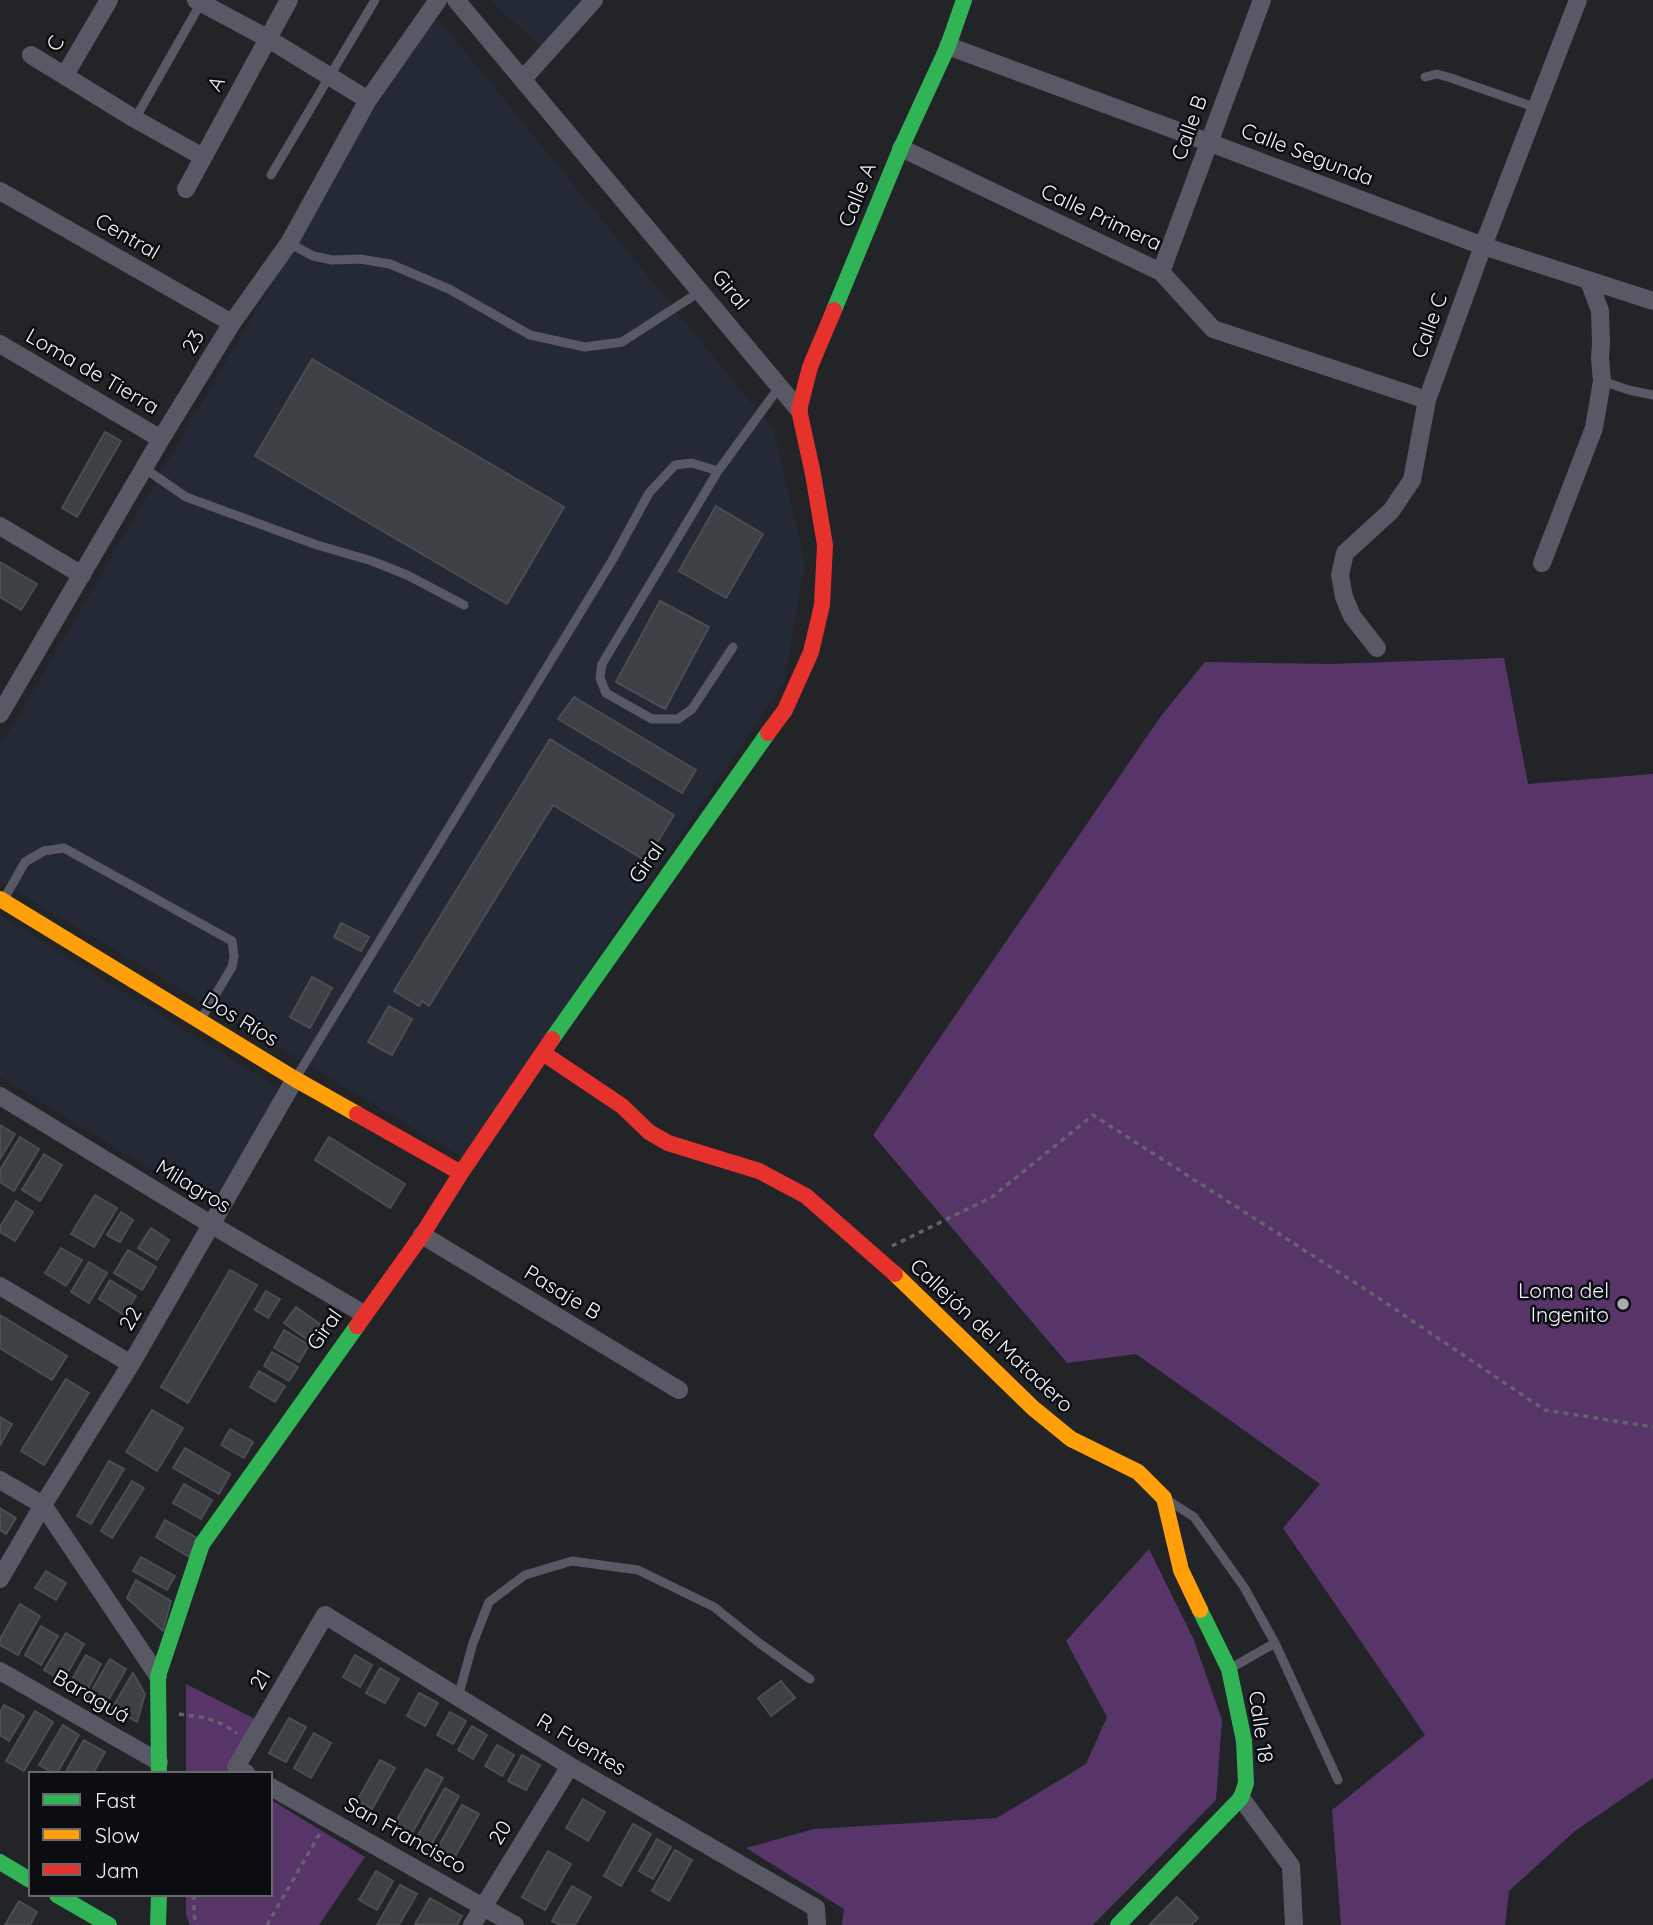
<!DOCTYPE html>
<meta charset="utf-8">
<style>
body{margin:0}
#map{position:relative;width:1653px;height:1925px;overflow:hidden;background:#222428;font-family:Quicksand,sans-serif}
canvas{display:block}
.legend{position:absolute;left:28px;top:1771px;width:245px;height:126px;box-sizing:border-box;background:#0b0d10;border:2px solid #67696d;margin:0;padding:9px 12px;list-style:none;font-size:21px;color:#f1f3f9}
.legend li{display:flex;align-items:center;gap:14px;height:35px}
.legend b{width:35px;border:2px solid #67696d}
</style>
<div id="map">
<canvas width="1653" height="1925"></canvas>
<ul class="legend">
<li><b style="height:9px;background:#30b455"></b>Fast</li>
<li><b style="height:9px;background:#ff9f0a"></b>Slow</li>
<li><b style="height:9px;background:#e5322d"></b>Jam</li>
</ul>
</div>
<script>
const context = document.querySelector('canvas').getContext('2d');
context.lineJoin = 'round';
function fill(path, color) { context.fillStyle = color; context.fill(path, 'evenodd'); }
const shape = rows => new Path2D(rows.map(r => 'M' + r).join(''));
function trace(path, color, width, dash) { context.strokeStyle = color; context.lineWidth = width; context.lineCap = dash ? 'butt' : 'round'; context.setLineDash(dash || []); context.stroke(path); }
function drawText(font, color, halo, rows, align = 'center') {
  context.font = font + ' Quicksand,sans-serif'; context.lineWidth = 5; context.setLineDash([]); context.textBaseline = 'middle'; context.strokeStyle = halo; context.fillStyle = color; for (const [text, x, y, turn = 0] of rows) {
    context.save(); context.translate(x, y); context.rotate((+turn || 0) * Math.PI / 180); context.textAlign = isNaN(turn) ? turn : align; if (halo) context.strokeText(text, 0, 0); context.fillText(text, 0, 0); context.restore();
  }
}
const built = shape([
 [489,0,586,0,544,49],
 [432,11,774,431,805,563,784,682,463,1158,0,881,0,747],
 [0,915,286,1093,217,1210,0,1077]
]);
const green = shape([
 [1504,658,1528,784,1653,774,1653,1778,1575,1831,1509,1891,1505,1925,1341,1925,1332,1810,1425,1735,1283,1528,1320,1484,1136,1354,1067,1363,873,1135,1161,716,1205,662,1330,664],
 [1149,1549,1193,1638,1222,1720,1216,1800,1093,1925,842,1925,844,1909,746,1848,814,1829,997,1818,1086,1764,1107,1717,1066,1641],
 [186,1684,255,1719,226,1773,186,1773],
 [271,1800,365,1857,319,1925,190,1925,186,1915,186,1895,271,1895]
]);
const building = shape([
 [312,359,564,507,507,604,255,456,312,359],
 [105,432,121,441,77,517,62,508,105,432],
 [716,506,763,534,726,598,679,571,716,506],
 [0,562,37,584,21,610,0,597,0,562],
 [660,601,709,627,665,709,616,682,660,601],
 [574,697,696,770,682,793,558,719,574,697],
 [550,739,674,815,646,861,553,805,429,1006,422,1001,419,1006,394,991,550,739],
 [341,923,369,937,361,951,334,937,341,923],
 [312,977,332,988,310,1028,290,1017,312,977],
 [389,1006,412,1019,392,1055,368,1042,389,1006],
 [0,1125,15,1134,0,1159,0,1125],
 [20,1137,39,1149,14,1191,0,1182,0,1170,20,1137],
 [329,1137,405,1184,390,1208,315,1160,329,1137],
 [44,1154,62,1165,40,1201,22,1190,44,1154],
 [95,1195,117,1208,94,1247,71,1234,95,1195],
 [16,1201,33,1212,15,1241,0,1232,0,1227,16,1201],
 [121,1212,133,1220,120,1242,107,1235,121,1212],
 [151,1228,169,1240,157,1260,138,1248,151,1228],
 [61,1248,82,1260,66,1286,45,1273,61,1248],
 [128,1250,156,1267,142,1290,114,1273,128,1250],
 [89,1262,107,1273,89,1303,71,1292,89,1262],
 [230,1270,257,1285,188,1403,161,1387,230,1270],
 [110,1280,136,1296,124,1315,99,1299,110,1280],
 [266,1291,280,1299,268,1318,255,1310,266,1291],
 [296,1307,331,1332,319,1348,284,1323,296,1307],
 [0,1315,67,1356,52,1380,0,1348,0,1315],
 [284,1330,309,1345,299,1362,274,1348,284,1330],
 [272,1352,298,1367,289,1381,264,1366,272,1352],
 [259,1371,285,1386,275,1402,250,1387,259,1371],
 [66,1379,89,1393,44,1465,21,1451,66,1379],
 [152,1410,183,1428,157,1471,126,1452,152,1410],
 [0,1417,12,1424,0,1445,0,1417],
 [230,1429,253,1442,244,1458,221,1445,230,1429],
 [185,1448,230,1474,219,1494,173,1468,185,1448],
 [109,1461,124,1469,91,1524,77,1516,109,1461],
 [132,1481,144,1488,112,1538,101,1531,132,1481],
 [184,1484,212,1500,201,1519,173,1503,184,1484],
 [0,1508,16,1518,6,1534,0,1530,0,1508],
 [165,1520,199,1539,189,1557,156,1537,165,1520],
 [141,1557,175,1576,167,1590,133,1571,141,1557],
 [46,1571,66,1583,56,1600,35,1588,46,1571],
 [136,1580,171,1601,163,1631,127,1598,136,1580],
 [20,1604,40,1616,18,1655,0,1645,0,1639,20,1604],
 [41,1626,58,1636,41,1665,25,1655,41,1626],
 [66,1633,84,1644,63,1681,44,1670,66,1633],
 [86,1655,101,1664,86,1692,70,1683,86,1655],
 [355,1655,372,1665,360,1687,343,1677,355,1655],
 [110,1659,126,1669,105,1706,88,1697,110,1659],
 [380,1668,399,1679,385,1703,366,1693,380,1668],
 [133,1673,145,1694,137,1722,112,1708,133,1673],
 [781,1681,795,1698,771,1716,758,1698,781,1681],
 [419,1693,438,1703,425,1726,407,1716,419,1693],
 [4,1705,24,1716,9,1741,0,1735,0,1712,4,1705],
 [35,1711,53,1722,24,1771,6,1761,35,1711],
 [450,1712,466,1721,453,1744,437,1735,450,1712],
 [289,1718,306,1727,286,1762,269,1753,289,1718],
 [63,1725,79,1735,57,1773,53,1773,39,1765,63,1725],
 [472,1726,487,1735,473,1759,458,1750,472,1726],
 [314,1733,331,1743,311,1778,294,1768,314,1733],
 [84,1740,105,1752,93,1773,65,1773,84,1740],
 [497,1745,514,1755,502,1776,485,1766,497,1745],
 [522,1755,540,1765,526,1790,508,1781,522,1755],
 [380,1760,395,1768,372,1809,357,1801,380,1760],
 [426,1769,443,1778,411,1835,394,1825,426,1769],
 [445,1788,459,1796,430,1847,416,1839,445,1788],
 [583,1799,605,1812,588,1841,566,1828,583,1799],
 [462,1805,479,1814,453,1860,436,1851,462,1805],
 [633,1824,651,1834,621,1886,604,1876,633,1824],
 [657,1839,671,1847,653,1879,639,1871,657,1839],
 [675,1850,692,1860,669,1901,652,1891,675,1850],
 [548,1851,571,1864,545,1910,522,1897,548,1851],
 [376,1871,393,1881,377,1910,359,1900,376,1871],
 [400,1885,417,1894,399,1925,377,1925,400,1885],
 [572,1886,591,1897,575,1925,560,1925,552,1921,572,1886],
 [1177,1897,1198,1918,1191,1925,1149,1925,1177,1897],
 [430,1898,462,1916,457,1925,415,1924,430,1898],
 [19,1901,37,1912,30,1925,5,1925,19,1901]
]);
const path = shape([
 [892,1246,992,1197,1093,1115,1368,1291,1545,1410,1653,1427],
 [179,1714,207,1718,224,1725,237,1733],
 [194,1895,194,1915,197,1925],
 [267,1925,320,1833]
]);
const lane = shape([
 [1425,77,1437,74,1451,78,1537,108],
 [135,119,202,1],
 [271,175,375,0],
 [289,243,313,256,332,260,360,259,390,264,449,289,530,335,585,347,622,342,701,291],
 [1602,381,1629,390,1653,395],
 [144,468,186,497,317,545,372,561,407,575,464,605],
 [733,647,692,709,678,719,652,719,606,693,600,678,602,664,718,471,780,386],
 [4,899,25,862,44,851,64,848,232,941,234,956,232,967,201,1019],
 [297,1076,613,559,649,493,675,465,692,463,718,471],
 [1169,1501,1194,1517,1244,1587,1275,1643,1338,1780],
 [1231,1668,1275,1643],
 [458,1697,473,1643,489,1602,525,1575,572,1561,638,1570,714,1607,759,1643,810,1679]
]);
const street = shape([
 [196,0,267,38,368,100],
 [456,0,799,410],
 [948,46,1208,142,1483,246,1653,301],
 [31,55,135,119,203,157],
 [65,75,109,0],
 [523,79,594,0],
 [901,148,1161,272,1213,329,1427,400],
 [186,189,289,0],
 [0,191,232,323],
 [1161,272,1262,0],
 [0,344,161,439],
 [0,526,82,575],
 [1542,563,1594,428,1602,381,1600,358,1601,344,1600,311,1589,281],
 [1377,648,1352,616,1344,597,1340,575,1345,553,1391,511,1412,480,1427,400,1483,246,1578,0],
 [0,714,161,439,232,323,289,243,368,100,438,0],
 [0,1096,212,1225,364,1314],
 [422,1235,679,1390],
 [0,1286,131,1364],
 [0,1480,43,1505,158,1676],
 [0,1579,43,1505,131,1364,295,1079],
 [0,1671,159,1762],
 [246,1773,236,1767,325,1615,570,1766,816,1908,817,1925],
 [271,1787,515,1925],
 [1241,1798,1291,1866,1294,1925],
 [472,1925,570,1766]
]);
const fast = shape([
 [834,310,901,148,948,46,964,0],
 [552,1039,768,733],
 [159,1773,158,1676,202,1544,357,1326],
 [0,1862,30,1880],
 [57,1895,109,1925],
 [158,1925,159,1895],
 [1118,1925,1241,1798,1246,1783,1244,1741,1229,1669,1200,1610]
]);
const slow = shape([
 [0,899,295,1079,357,1114],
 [895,1274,1033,1408,1071,1439,1138,1472,1164,1498,1181,1570,1200,1610]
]);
const jam = shape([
 [768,733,785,710,811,652,822,605,825,545,813,474,799,410,810,367,834,310],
 [543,1053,622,1106,649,1132,668,1143,759,1171,806,1196,895,1274],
 [357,1114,461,1173],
 [357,1326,422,1235,461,1173,552,1039]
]);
const markers = [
 [1623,1304,7,"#a9abb0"]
];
const streetNames = [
 ["C",56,44,-60],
 ["A",217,84,-62],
 ["Calle B",1190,128,-70],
 ["Calle Segunda",1307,155,21],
 ["Calle A",858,195,-68],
 ["Calle Primera",1101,218,25],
 ["Central",127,237,30],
 ["Giral",730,290,50],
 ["Calle C",1430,326,-70],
 ["23",194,342,-59],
 ["Loma de Tierra",92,372,30],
 ["Giral",647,863,-55],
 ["Dos Ríos",240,1020,31],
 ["Milagros",193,1187,31],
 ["Pasaje B",562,1293,31],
 ["22",131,1319,-60],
 ["Giral",325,1330,-55],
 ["Callejón del Matadero",991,1336,43],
 ["21",261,1680,-60],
 ["Baraguá",91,1697,30],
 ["Calle 18",1260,1727,82],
 ["R. Fuentes",581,1745,31],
 ["20",501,1833,-58],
 ["San Francisco",405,1836,29]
];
const poiNames = [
 ["Loma del",1609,1292],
 ["Ingenito",1609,1316]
];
fill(built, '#232935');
fill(green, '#583569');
fill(building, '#3d4044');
trace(building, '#4b4e51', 2);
trace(path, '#63626d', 3.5, [5, 5]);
trace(lane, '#595966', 9);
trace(street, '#595966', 18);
trace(fast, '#30b455', 16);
trace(slow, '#ff9f0a', 16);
trace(jam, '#e5322d', 16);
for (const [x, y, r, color] of markers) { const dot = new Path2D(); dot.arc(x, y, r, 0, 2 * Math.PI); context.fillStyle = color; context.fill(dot); trace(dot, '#0b0d10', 2.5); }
drawText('21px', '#f1f3f9', '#0b0d10', streetNames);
drawText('21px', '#f1f3f9', '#0b0d10', poiNames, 'right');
</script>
